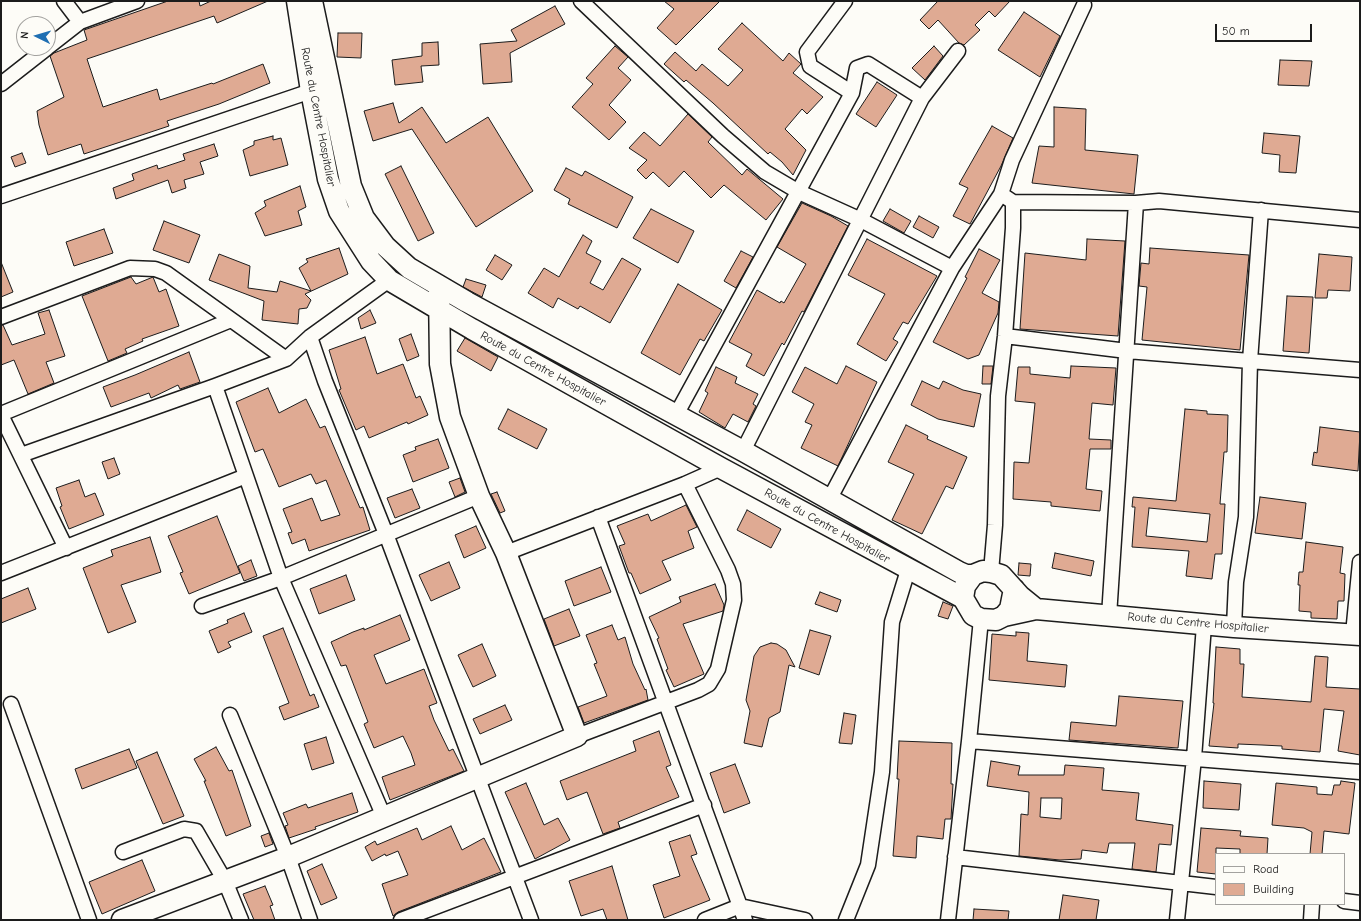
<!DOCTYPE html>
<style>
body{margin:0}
#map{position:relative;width:1361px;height:921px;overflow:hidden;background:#fdfcf7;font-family:"Comic Neue",sans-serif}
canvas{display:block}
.frame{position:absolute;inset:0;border:2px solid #1c1c1c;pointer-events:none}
.legend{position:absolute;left:1215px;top:853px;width:130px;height:52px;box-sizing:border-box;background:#fdfcf7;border:1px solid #a3a29f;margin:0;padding:5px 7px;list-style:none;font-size:12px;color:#1c1c1c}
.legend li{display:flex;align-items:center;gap:8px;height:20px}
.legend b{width:20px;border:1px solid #a3a29f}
.north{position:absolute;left:16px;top:16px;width:40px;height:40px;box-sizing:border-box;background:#fdfcf7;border:1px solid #a3a29f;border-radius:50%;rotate:275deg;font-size:11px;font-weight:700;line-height:16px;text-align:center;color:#1c1c1c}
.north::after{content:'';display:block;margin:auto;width:14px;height:18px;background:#1f6fb2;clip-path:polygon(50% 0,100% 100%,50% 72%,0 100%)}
.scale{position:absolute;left:1215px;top:24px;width:97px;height:18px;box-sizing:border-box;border:2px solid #1c1c1c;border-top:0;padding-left:5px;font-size:12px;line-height:14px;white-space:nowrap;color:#1c1c1c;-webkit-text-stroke:3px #fdfcf7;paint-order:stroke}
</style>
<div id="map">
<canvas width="1361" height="921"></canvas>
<div class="frame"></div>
<ul class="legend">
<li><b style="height:5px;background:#fdfcf7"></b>Road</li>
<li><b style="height:11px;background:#dfaa93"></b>Building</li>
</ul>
<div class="north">N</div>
<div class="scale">50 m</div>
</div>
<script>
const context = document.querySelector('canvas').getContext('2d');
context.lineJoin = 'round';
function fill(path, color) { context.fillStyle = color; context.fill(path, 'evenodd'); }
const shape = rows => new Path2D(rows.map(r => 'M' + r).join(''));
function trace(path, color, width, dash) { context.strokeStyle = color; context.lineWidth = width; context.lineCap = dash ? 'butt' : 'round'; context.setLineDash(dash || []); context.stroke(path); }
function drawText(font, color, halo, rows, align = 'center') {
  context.font = font + ' "Comic Neue",sans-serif'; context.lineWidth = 3.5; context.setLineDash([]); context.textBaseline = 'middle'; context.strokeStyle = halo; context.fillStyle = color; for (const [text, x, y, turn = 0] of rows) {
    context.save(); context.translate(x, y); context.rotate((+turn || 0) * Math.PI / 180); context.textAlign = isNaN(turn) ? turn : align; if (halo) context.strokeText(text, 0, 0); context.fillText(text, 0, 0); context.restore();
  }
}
const building = shape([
 [168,1,199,1,200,6,211,1,268,1,217,23,214,16,87,59,103,107,157,89,160,100,212,83,213,84,263,64,270,83,219,104,167,121,169,126,84,154,81,144,48,155,39,125,37,111,64,97,50,56,54,53,87,40,84,30,168,1],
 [664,1,720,1,676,45,657,28,674,9,664,1],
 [938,1,1010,1,995,17,989,11,975,25,980,30,964,45,959,43,938,20,929,29,920,20,938,1],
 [555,6,565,24,510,53,512,82,483,84,480,44,517,41,511,30,555,6],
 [1024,12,1060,36,1040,77,998,50,1024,12],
 [742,23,783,61,789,53,801,64,793,73,823,97,807,114,802,109,785,129,806,150,793,175,782,162,770,152,768,154,713,103,686,80,684,82,664,64,675,52,696,71,702,64,728,86,743,70,718,49,742,23],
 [338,33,362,33,361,58,337,57,338,33],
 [438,42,439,65,421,66,423,82,395,85,392,60,422,56,422,43,438,42],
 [615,46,628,57,618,68,631,80,609,105,626,122,609,140,572,107,593,84,586,78,615,46],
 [934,46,943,56,925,80,912,68,934,46],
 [1280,60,1312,61,1309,86,1278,85,1280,60],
 [877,82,897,95,876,127,856,114,877,82],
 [393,103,399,123,422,107,446,143,488,117,533,191,476,227,412,129,373,141,364,111,393,103],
 [1054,107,1086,109,1085,150,1138,155,1134,194,1032,183,1039,146,1054,147,1054,107],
 [688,114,712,137,708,142,742,175,747,169,783,199,766,220,724,185,711,198,684,171,669,187,653,172,646,179,637,170,647,160,629,148,644,132,660,146,688,114],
 [992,126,1013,138,1001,166,970,224,953,216,968,188,959,184,992,126],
 [1264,133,1300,136,1296,173,1279,172,1280,155,1262,153,1264,133],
 [273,136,273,140,281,138,288,165,250,176,243,150,254,145,254,141,273,136],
 [214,144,218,156,200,162,204,174,184,180,186,188,172,193,168,180,116,199,113,188,134,180,132,174,157,165,158,169,185,160,183,154,214,144],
 [22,153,26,163,15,167,11,157,22,153],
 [401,166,434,233,418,241,385,174,401,166],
 [566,168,582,176,585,171,633,197,617,228,568,204,570,199,554,190,566,168],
 [300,186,306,207,298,211,302,225,265,236,255,213,266,206,264,201,300,186],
 [802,203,831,216,848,226,804,312,802,311,784,345,782,343,764,376,746,366,752,354,729,342,757,290,780,303,781,301,784,303,806,264,777,247,802,203],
 [651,209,694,231,678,263,633,238,651,209],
 [890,209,911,221,904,233,883,221,890,209],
 [919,216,939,227,933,238,913,227,919,216],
 [164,221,200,235,189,263,153,250,164,221],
 [104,229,113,253,74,266,66,242,104,229],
 [583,235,592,241,586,253,601,261,590,283,603,290,622,258,641,269,610,323,580,306,578,309,558,298,553,308,528,293,544,268,559,277,583,235],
 [867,239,937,276,908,324,903,322,893,339,898,342,886,361,857,344,885,294,848,275,867,239],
 [1087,239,1125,241,1118,336,1020,329,1025,253,1086,260,1087,239],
 [339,248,348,274,305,294,311,300,307,308,299,309,298,324,262,320,264,301,209,280,219,254,250,266,248,288,277,292,280,281,311,291,299,268,308,262,306,259,339,248],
 [1150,248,1249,255,1240,350,1142,340,1147,287,1139,286,1141,263,1149,264,1150,248],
 [979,249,1000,260,982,293,999,302,998,313,979,355,968,359,933,342,967,278,965,277,979,249],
 [741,251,753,257,736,288,724,281,741,251],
 [1319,254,1352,257,1350,291,1328,290,1327,298,1315,298,1319,254],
 [495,255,512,265,502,280,486,270,495,255],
 [1,262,13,292,1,297,1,262],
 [131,277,136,284,153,277,159,292,166,289,179,326,142,339,143,341,125,349,127,353,108,361,82,296,131,277],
 [466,279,486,285,482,297,463,287,466,279],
 [678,284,722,310,704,341,700,339,680,375,641,353,678,284],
 [1287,296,1313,297,1309,353,1283,351,1287,296],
 [49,310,65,356,46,362,54,383,28,394,14,360,1,365,1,325,3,325,12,345,45,334,38,313,49,310],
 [370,310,376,323,361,329,358,318,370,310],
 [411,334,419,356,407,361,399,339,411,334],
 [365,337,377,374,403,364,416,398,420,396,428,415,408,424,407,422,369,438,364,426,356,430,339,390,341,389,329,350,365,337],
 [465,338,498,357,491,371,457,351,465,338],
 [189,352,200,382,180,389,178,385,151,398,149,393,111,407,103,387,135,375,189,352],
 [846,366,877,382,838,466,801,448,812,425,805,422,814,404,792,392,805,367,837,384,846,366],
 [983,366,993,366,991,384,982,384,983,366],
 [1071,366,1116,368,1113,405,1092,403,1089,439,1111,440,1111,449,1090,449,1086,489,1102,491,1100,511,1051,506,1051,502,1013,499,1014,462,1029,463,1035,403,1015,401,1018,367,1030,367,1030,374,1070,378,1071,366],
 [716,367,737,377,735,383,758,394,753,404,756,406,748,422,733,414,725,428,699,412,708,393,705,391,716,367],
 [922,381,939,389,943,381,963,390,981,394,974,427,938,419,911,405,922,381],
 [268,388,279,413,306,399,320,428,325,426,360,508,363,507,370,530,309,551,305,539,292,544,288,533,292,532,283,509,312,498,321,521,340,515,326,480,316,484,311,474,279,487,263,449,255,452,236,402,268,388],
 [508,409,547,429,537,449,498,429,508,409],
 [1185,409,1207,411,1207,414,1228,415,1227,452,1224,452,1220,504,1225,504,1222,554,1215,554,1212,579,1186,576,1189,551,1132,547,1135,507,1132,507,1133,497,1176,501,1185,409],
 [1149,508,1210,514,1207,542,1146,536,1149,508],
 [906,425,928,436,927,439,967,457,953,489,946,486,922,534,892,520,914,474,888,462,906,425],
 [1320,427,1360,432,1358,471,1312,465,1314,452,1317,453,1320,427],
 [438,439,449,468,413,482,403,455,416,450,415,447,438,439],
 [114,458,120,474,108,479,102,462,114,458],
 [460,478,465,492,455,497,449,482,460,478],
 [79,480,85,497,95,493,104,515,69,529,60,507,62,506,56,488,79,480],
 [412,489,420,508,395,518,387,498,412,489],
 [497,492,505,511,500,513,491,494,497,492],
 [1260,497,1306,503,1302,539,1255,533,1260,497],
 [686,505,697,527,688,531,694,548,662,561,671,580,640,594,631,573,629,573,619,546,625,544,617,526,648,514,651,521,686,505],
 [747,510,781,529,771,548,737,530,747,510],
 [217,516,240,573,189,594,180,573,183,572,168,536,217,516],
 [476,526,486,548,464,558,455,535,476,526],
 [150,537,161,572,121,585,136,622,108,633,83,568,113,556,111,550,150,537],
 [1306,542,1343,547,1340,573,1345,574,1344,601,1338,601,1337,619,1311,618,1311,612,1299,611,1300,585,1298,585,1299,572,1303,572,1306,542],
 [1055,553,1094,561,1091,576,1052,568,1055,553],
 [251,560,257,576,244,581,238,566,251,560],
 [449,562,460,588,431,601,419,575,449,562],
 [1019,563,1031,564,1030,576,1018,575,1019,563],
 [601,567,611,592,574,606,565,581,601,567],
 [346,575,355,600,319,614,310,589,346,575],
 [715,584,724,605,723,611,683,624,704,674,674,687,666,670,668,669,657,639,659,638,649,617,681,602,679,597,715,584],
 [28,588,36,609,1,623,1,599,28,588],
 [820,592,841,600,837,612,815,604,820,592],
 [943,602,953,606,948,619,938,616,943,602],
 [569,609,580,636,554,646,544,619,569,609],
 [244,613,252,632,228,642,231,647,218,653,209,631,228,623,227,620,244,613],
 [400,615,410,640,374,655,386,684,424,669,437,703,429,706,434,720,449,751,453,749,464,771,390,800,382,777,415,765,411,753,403,736,374,748,364,724,368,722,346,665,341,666,331,642,353,632,364,628,364,630,400,615],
 [612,625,618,640,625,637,633,664,645,690,646,689,648,700,584,723,578,707,607,696,594,664,597,663,586,635,612,625],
 [283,628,310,696,314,694,319,707,284,720,279,707,289,703,263,636,283,628],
 [810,630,831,636,819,675,799,668,810,630],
 [1016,632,1029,633,1027,661,1067,665,1065,687,989,680,992,634,1016,636,1016,632],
 [771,643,777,644,786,650,795,667,789,665,780,712,769,718,762,747,744,743,750,711,746,700,754,656,760,647,771,643],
 [482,644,496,676,473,687,458,655,482,644],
 [1216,647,1240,649,1240,664,1244,664,1242,697,1311,702,1315,656,1328,657,1326,687,1360,689,1360,755,1338,751,1344,711,1324,709,1320,752,1282,749,1282,746,1262,745,1238,744,1238,748,1209,746,1214,703,1213,703,1216,647],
 [1119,696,1183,701,1178,748,1069,740,1071,722,1116,726,1119,696],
 [505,705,512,720,480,734,473,719,505,705],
 [844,713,856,715,852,744,839,743,844,713],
 [659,731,671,765,666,767,679,797,618,822,620,828,603,834,587,792,567,800,560,781,636,751,633,741,659,731],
 [326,737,334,763,312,770,304,744,326,737],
 [899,741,952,743,951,784,953,784,951,819,945,819,943,839,917,836,916,858,893,856,899,779,897,779,899,741],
 [216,747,229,771,232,770,251,826,226,836,204,781,206,781,194,759,216,747],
 [129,749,137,768,82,789,75,769,129,749],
 [157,752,184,816,163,824,136,761,157,752],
 [991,761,1020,766,1018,775,1064,775,1065,765,1104,768,1102,790,1139,793,1136,820,1173,825,1171,845,1159,844,1156,872,1132,869,1135,843,1109,843,1107,853,1082,850,1081,859,1060,860,1019,856,1021,814,1028,815,1029,792,987,786,991,761],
 [1041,798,1062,798,1061,819,1040,817,1041,798],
 [735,764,750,803,724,813,710,773,735,764],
 [1204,781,1241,784,1239,810,1203,808,1204,781],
 [1341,781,1355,783,1349,834,1324,831,1322,854,1310,854,1312,832,1304,828,1272,825,1276,783,1317,787,1317,794,1332,795,1334,785,1340,785,1341,781],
 [526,783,544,825,558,818,570,840,535,859,505,792,526,783],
 [352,793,358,812,315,827,316,829,289,838,285,826,288,825,283,813,306,804,308,808,352,793],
 [451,826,462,850,484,838,501,872,398,912,393,916,382,884,408,875,398,851,386,856,385,854,372,861,365,847,375,841,377,845,417,828,422,840,451,826],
 [1201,828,1241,831,1240,836,1268,838,1267,854,1240,854,1240,849,1216,848,1216,874,1197,872,1201,828],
 [269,833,273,844,265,847,261,836,269,833],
 [690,835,697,854,691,856,710,900,664,918,653,885,680,876,669,842,690,835],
 [142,860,155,891,102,914,89,882,142,860],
 [322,864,337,898,321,905,307,871,322,864],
 [612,866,628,920,607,920,603,909,581,916,569,881,612,866],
 [265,886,273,905,270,906,275,920,254,920,243,894,265,886],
 [1063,895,1099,900,1096,920,1059,920,1063,895],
 [974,909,1009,911,1008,920,973,920,974,909]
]);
const street = shape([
 [64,1,80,22],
 [581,1,723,136,765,172,799,192,861,220,952,268],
 [845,1,807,52,810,66,852,93],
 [48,47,80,22,137,1],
 [1,84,47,48],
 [1,196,311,91],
 [1013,202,1136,203,1159,201,1360,220],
 [1,317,130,268,155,269,166,273,286,359],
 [1005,336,1127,351,1360,370],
 [310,337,325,381,386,534,531,920],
 [1,414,231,320],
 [1,415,66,548],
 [676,415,852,93,857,68,868,64,922,98],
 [743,451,922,98,958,51],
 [21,455,215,386,286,359,310,337,389,280],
 [246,476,281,578,384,817],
 [829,500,952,268,1001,194,1012,160,1084,5],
 [598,517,745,920],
 [506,553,685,484,721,468],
 [991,572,995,525,998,396,1005,336,1013,228,1013,202,1001,194],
 [1,573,246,476,215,386],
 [202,606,281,578,479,496],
 [1109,616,1136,203],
 [1234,627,1236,582,1246,517,1250,361,1261,210],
 [1353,634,1360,562],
 [11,704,89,920],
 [230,715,288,857,310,920],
 [577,736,698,690,709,684,718,669,734,600,733,584,728,570,685,484],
 [969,741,1360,772],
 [123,852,184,829,196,831,225,881,241,920],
 [955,857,1216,887],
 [1344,901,1360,903],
 [401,920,704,805],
 [705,920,740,906,805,920],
 [846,920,868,865,882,772,892,622,908,570],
 [948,920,969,741,981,619],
 [1177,920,1194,758,1204,625],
 [1311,920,1312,904]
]);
const secondary = shape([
 [297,1,311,91,328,179,339,211,371,261,389,280,472,329,721,468,963,598],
 [312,1,351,186,364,218,385,246,409,268,467,302,743,451,959,572,966,575,973,575],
 [1014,589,1010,609,1004,616,996,620,981,619,973,615,963,598,965,586,973,575,983,571,991,572,1001,575,1020,596,1036,609],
 [1004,616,1036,609,1234,627,1360,635],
 [122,920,288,857,577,736,506,553,479,496,450,417,440,364,439,286]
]);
const streetNames = [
 ["Route du Centre Hospitalier",318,117,79],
 ["Route du Centre Hospitalier",543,369,29],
 ["Route du Centre Hospitalier",827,526,29],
 ["Route du Centre Hospitalier",1198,623,5]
];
fill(building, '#dfaa93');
trace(building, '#1c1c1c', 1);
trace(street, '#1c1c1c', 17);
trace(secondary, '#1c1c1c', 23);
trace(street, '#fdfcf7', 14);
trace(secondary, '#fdfcf7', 20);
drawText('12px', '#1c1c1c', '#fdfcf7', streetNames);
</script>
